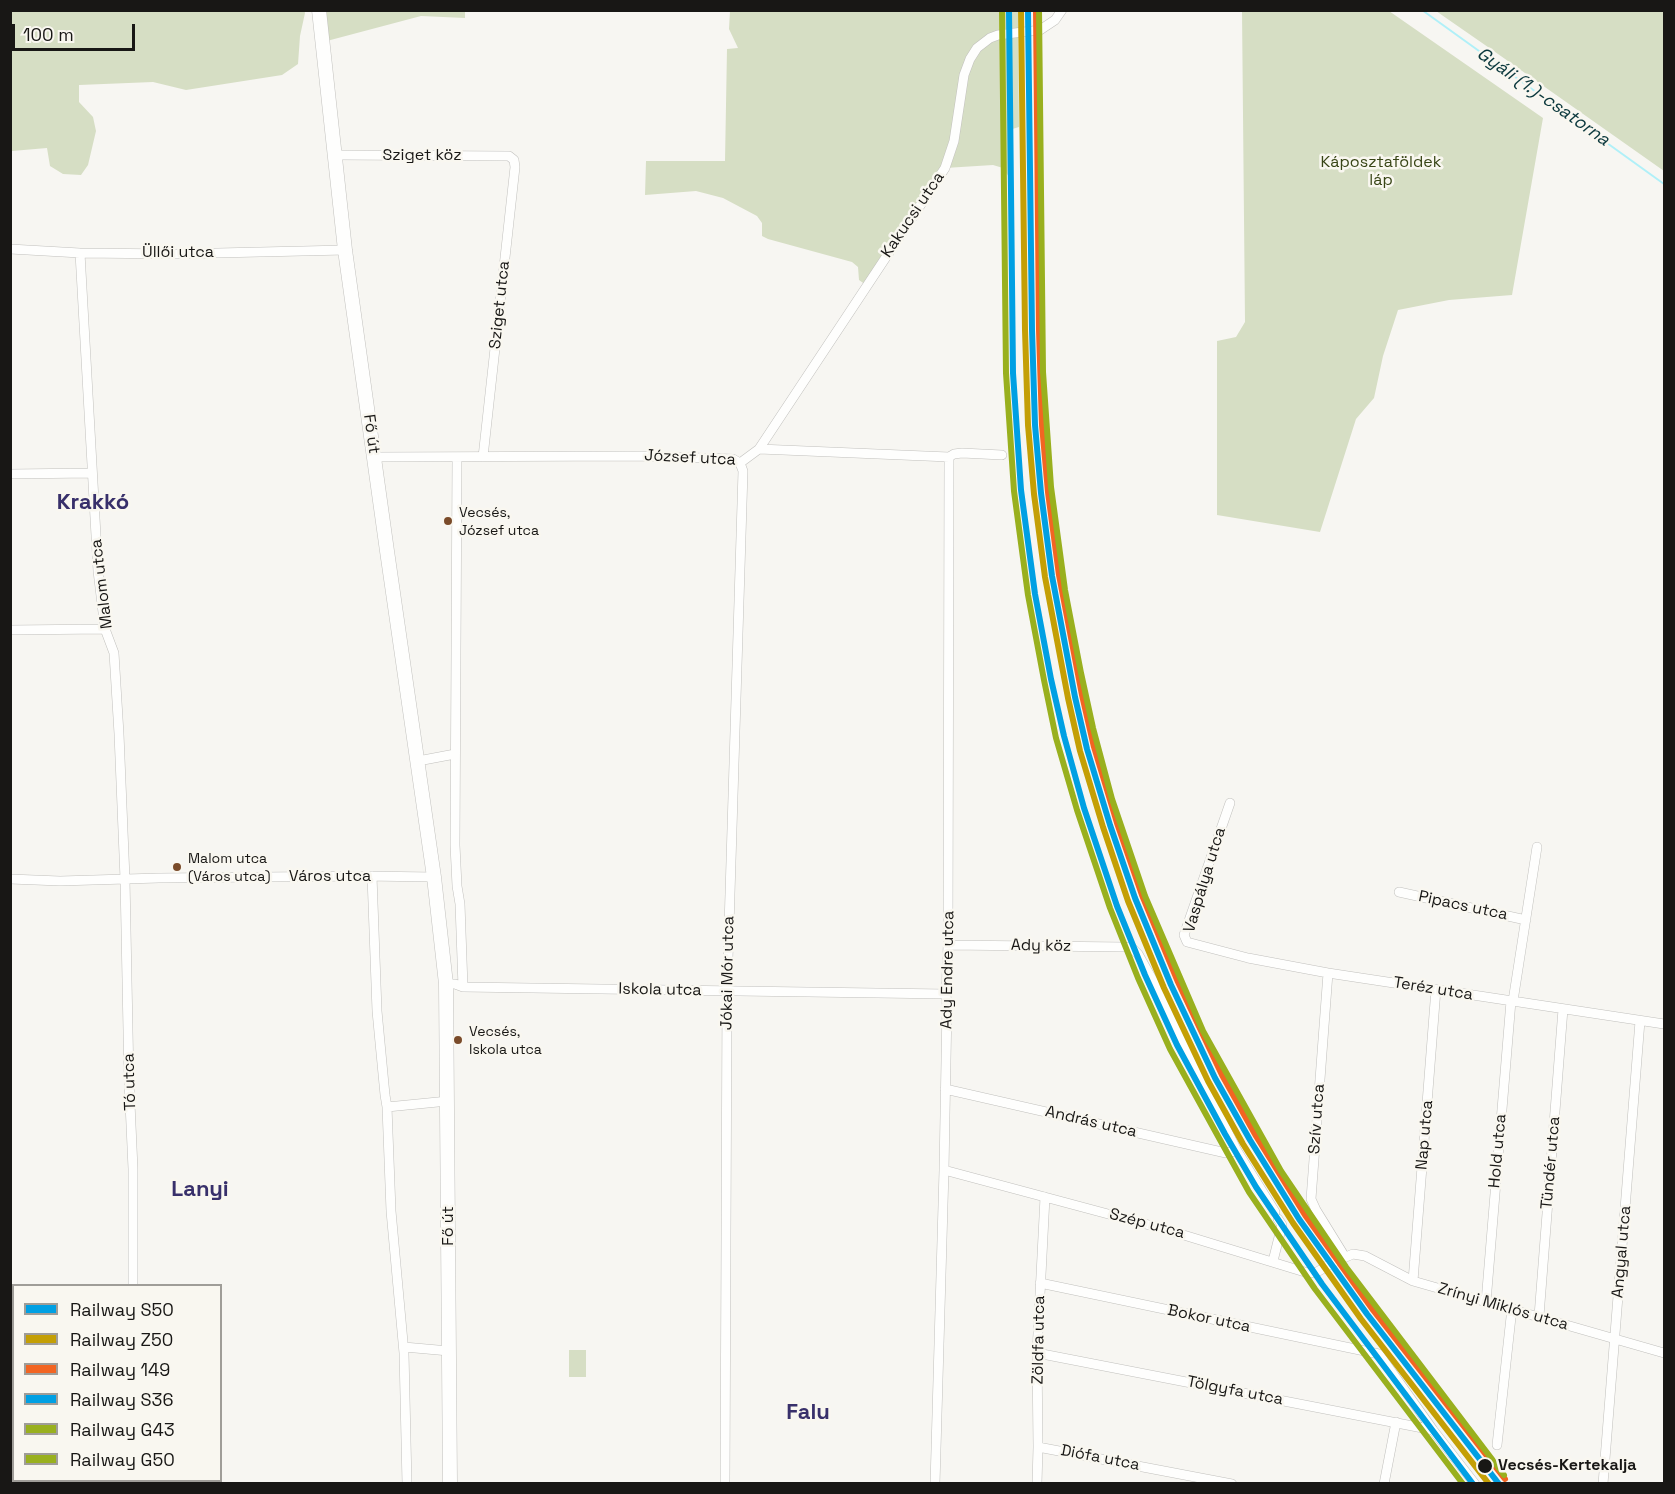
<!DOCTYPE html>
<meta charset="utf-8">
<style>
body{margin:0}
#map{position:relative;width:1675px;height:1494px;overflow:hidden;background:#f7f6f2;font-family:"Space Grotesk",sans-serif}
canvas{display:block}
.frame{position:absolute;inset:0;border:12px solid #181715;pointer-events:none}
.legend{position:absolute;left:12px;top:1284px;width:210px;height:198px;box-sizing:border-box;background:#f9f7f0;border:2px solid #9f9d98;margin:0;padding:8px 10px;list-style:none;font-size:18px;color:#181715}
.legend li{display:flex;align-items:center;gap:12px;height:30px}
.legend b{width:30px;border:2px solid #9f9d98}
.scale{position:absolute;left:12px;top:24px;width:123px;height:27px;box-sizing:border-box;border:3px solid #181715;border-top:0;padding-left:8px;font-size:18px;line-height:21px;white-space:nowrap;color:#181715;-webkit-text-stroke:4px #f9f7f0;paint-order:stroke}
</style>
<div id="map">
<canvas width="1675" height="1494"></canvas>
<div class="frame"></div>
<ul class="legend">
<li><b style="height:8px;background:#00a0e3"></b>Railway S50</li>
<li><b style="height:8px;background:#c49f05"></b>Railway Z50</li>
<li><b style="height:8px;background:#f26522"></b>Railway 149</li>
<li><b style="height:8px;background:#00a0e3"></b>Railway S36</li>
<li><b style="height:8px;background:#99b01e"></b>Railway G43</li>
<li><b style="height:8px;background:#99b01e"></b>Railway G50</li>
</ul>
<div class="scale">100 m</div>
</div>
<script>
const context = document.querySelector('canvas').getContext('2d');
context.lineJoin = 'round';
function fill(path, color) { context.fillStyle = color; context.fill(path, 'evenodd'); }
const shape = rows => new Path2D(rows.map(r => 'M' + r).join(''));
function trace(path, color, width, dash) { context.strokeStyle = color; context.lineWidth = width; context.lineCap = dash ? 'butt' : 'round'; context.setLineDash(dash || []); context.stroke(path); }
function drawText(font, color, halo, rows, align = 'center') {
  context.font = font + ' "Space Grotesk",sans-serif'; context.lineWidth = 5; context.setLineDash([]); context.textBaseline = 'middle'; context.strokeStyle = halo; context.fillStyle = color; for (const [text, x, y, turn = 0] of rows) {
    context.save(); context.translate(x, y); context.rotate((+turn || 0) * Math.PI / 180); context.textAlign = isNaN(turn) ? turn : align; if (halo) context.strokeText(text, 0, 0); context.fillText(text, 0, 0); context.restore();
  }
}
const green = shape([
 [11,10,304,10,305,13,300,36,298,64,282,75,186,90,153,82,79,85,79,102,93,117,96,131,88,165,81,175,63,174,50,166,47,148,12,151,11,153],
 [319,11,465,11,465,18,421,16,323,42],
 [730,11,1018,11,1019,127,1009,130,1009,177,1003,168,993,165,945,168,866,285,859,280,858,267,852,262,768,239,762,236,762,223,757,216,723,198,696,191,645,195,646,161,725,161,727,49,738,48,729,29],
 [1242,11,1389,11,1543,118,1512,295,1449,300,1398,310,1383,356,1374,398,1356,419,1320,532,1217,515,1217,341,1236,337,1245,322],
 [1436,11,1664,11,1664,171,1498,54],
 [569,1350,586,1350,586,1377,569,1377]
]);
const stream = shape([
 [1422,10,1664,184]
]);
const street = shape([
 [335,155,509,156,514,160,515,167,483,457],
 [10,249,80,253,175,254,345,250],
 [80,253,98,571,105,629,114,653,119,734,125,879,129,1081,133,1169,133,1286],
 [759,449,945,168,954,141,964,75,970,59,977,48,990,38,998,35,1040,30,1055,20,1062,10],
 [374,457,642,456,733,459,740,463,759,449,949,457,954,454,962,453,1002,455],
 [457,458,455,845,457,886,460,904,463,987],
 [10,474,92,473],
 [10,630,105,629],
 [418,761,455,754],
 [1230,803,1184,935,1187,942,1248,958,1328,973,1664,1024],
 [372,876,377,1011,385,1095,387,1107,391,1211,404,1353,407,1484],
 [10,879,60,881,159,878,364,876,434,877],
 [1399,892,1526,920],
 [948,945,1126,947,1133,949,1138,954,1157,988,1237,1151,1275,1212],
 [1328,973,1311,1199,1316,1210,1345,1257],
 [446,984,455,984,463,987,946,994],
 [1513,1001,1537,847],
 [945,1089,1226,1153,1237,1151],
 [387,1107,448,1101],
 [944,1170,1164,1229,1308,1273,1317,1272,1334,1262,1353,1254,1365,1256,1413,1281,1664,1353],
 [1273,1261,1282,1225,1278,1219],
 [1413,1281,1436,989],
 [1040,1283,1379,1354,1433,1430,1475,1484],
 [1486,1302,1511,1001],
 [1539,1316,1563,1009],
 [404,1347,449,1351],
 [1037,1353,1433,1430],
 [1497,1445,1512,1308],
 [1038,1447,1232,1484],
 [131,1484,131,1480],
 [725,1484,727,991,743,471,740,463],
 [935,1484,944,1170,947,1006,946,994,948,945,949,457],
 [1037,1484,1038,1447,1037,1353,1045,1197],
 [1384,1484,1396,1422],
 [1603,1484,1640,1021]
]);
const primary = shape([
 [319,10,345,250,387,551,434,877,446,984,450,1484]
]);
const rail1 = shape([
 [1028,10,1032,330,1035,425,1041,493,1052,576,1075,697,1087,749,1110,825,1135,898,1171,985,1215,1078,1250,1140,1299,1219,1367,1314,1499,1484]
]);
const rail2 = shape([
 [1021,10,1025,330,1028,425,1034,494,1045,577,1068,698,1080,751,1103,827,1128,901,1164,988,1208,1081,1243,1144,1293,1223,1361,1319,1489,1484]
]);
const rail3 = shape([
 [1036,10,1039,330,1042,425,1048,492,1059,575,1082,695,1094,747,1117,823,1142,895,1178,982,1222,1075,1256,1136,1305,1215,1373,1310,1505,1479]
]);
const rail4 = shape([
 [1009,10,1013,373,1021,490,1035,594,1051,679,1064,736,1084,808,1117,906,1145,975,1177,1045,1225,1134,1256,1187,1322,1284,1473,1484]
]);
const rail5 = shape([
 [1039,10,1043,372,1051,487,1065,590,1081,673,1093,728,1112,799,1145,896,1203,1031,1281,1171,1346,1267,1504,1475]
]);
const rail6 = shape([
 [1002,10,1006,373,1014,491,1028,595,1044,680,1056,738,1077,810,1110,908,1138,978,1170,1049,1219,1138,1249,1192,1315,1289,1463,1484]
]);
const markers = [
 [448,521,5,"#7a4b2a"],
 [177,867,5,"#7a4b2a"],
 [458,1040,5,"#7a4b2a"],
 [1485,1466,8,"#181715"]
];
const busNames = [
 ["Vecsés,",459,513],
 ["József utca",459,531],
 ["Malom utca",188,859],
 ["(Város utca)",188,877],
 ["Vecsés,",469,1032],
 ["Iskola utca",469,1050]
];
const streetNames = [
 ["Sziget köz",422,156],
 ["Kakucsi utca",913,215,-56],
 ["Üllői utca",178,253],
 ["Sziget utca",500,305,-84],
 ["Fő út",371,434,82],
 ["József utca",690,458,3],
 ["Malom utca",102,584,-97],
 ["Város utca",330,877],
 ["Vaspálya utca",1205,880,-73],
 ["Pipacs utca",1463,906,12],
 ["Ady köz",1041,946,1],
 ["Ady Endre utca",948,970,-89],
 ["Jókai Mór utca",728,973,-89],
 ["Teréz utca",1433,989,9],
 ["Iskola utca",660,990,1],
 ["Tó utca",130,1082,-92],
 ["Szív utca",1317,1119,-86],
 ["András utca",1091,1122,13],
 ["Nap utca",1425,1135,-85],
 ["Hold utca",1498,1151,-85],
 ["Tündér utca",1551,1163,-85],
 ["Szép utca",1147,1224,15],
 ["Fő út",449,1226,-90],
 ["Angyal utca",1622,1252,-85],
 ["Zrínyi Miklós utca",1503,1307,16],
 ["Bokor utca",1209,1319,12],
 ["Zöldfa utca",1039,1340,-89],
 ["Tölgyfa utca",1235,1391,11],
 ["Diófa utca",1100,1458,11]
];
const parkNames = [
 ["Káposztaföldek",1381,163],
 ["láp",1381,181]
];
const stopNames = [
 ["Vecsés-Kertekalja",1498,1466]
];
const waterNames = [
 ["Gyáli (1.)-csatorna",1543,97,35]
];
const districtNames = [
 ["Krakkó",93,503],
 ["Lanyi",200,1190],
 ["Falu",808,1413]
];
fill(green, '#d6dec4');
trace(stream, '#b0f0f8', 2);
trace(street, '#c1c0bd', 10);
trace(primary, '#c1c0bd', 15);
trace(street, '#fefefd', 9);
trace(primary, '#fefefd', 14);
trace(rail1, '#00a0e3', 6);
trace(rail2, '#c49f05', 6);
trace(rail3, '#f26522', 6);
trace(rail4, '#00a0e3', 6);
trace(rail5, '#99b01e', 6);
trace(rail6, '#99b01e', 6);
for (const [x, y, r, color] of markers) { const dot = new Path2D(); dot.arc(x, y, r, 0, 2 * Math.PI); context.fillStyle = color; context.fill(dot); trace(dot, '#f9f7f0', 2); }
drawText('14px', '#181715', '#f9f7f0', busNames, 'left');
drawText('16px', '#181715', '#f9f7f0', streetNames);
drawText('16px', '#384516', '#f9f7f0', parkNames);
drawText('bold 16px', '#181715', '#f9f7f0', stopNames, 'left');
drawText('italic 18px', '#0b383d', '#f9f7f0', waterNames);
drawText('bold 22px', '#38306b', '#f9f7f0', districtNames);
</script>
